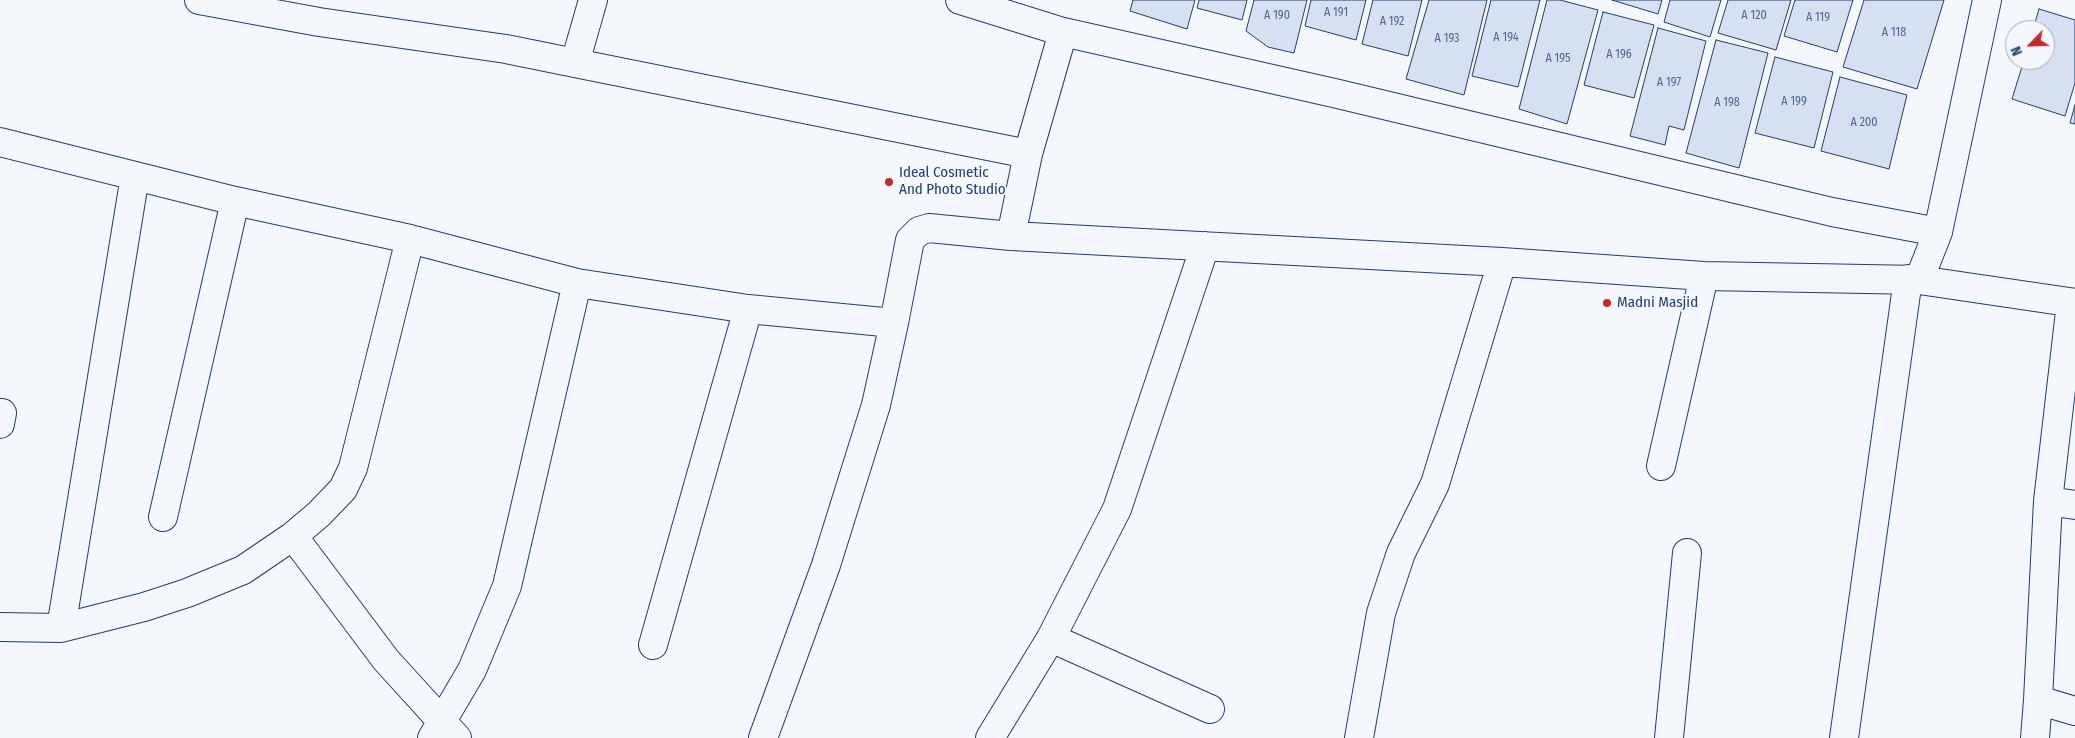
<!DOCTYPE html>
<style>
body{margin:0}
#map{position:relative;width:2075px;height:738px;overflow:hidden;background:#f4f7fb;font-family:"Fira Sans Condensed",sans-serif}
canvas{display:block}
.north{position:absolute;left:2005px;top:20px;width:50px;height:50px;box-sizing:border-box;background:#f4f7fb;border:1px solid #9eadc5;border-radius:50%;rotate:246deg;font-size:14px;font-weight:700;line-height:20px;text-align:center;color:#1d3f73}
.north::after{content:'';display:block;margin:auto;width:18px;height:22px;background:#c62828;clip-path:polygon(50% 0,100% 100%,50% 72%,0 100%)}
</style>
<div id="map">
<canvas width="2075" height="738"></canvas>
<div class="north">N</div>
</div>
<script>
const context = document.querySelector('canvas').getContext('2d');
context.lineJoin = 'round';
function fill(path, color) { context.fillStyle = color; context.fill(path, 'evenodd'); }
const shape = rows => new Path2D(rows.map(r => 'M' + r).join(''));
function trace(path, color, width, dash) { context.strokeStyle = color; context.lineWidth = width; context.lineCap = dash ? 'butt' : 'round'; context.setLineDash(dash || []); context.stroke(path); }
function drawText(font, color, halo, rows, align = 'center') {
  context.font = font + ' "Fira Sans Condensed",sans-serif'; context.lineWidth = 4; context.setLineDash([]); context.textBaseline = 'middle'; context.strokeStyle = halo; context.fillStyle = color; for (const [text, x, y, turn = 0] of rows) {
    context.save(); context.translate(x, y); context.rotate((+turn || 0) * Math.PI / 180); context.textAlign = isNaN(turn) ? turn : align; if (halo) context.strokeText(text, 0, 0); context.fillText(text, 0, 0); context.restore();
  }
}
const building = shape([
 [1133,0,1195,0,1187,29,1130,11,1133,0],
 [1199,0,1247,0,1242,20,1197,8,1199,0],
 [1254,0,1307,0,1294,53,1268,47,1246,31,1254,0],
 [1311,0,1366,0,1356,40,1305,26,1311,0],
 [1373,0,1422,0,1408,56,1362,44,1373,0],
 [1429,0,1487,0,1464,95,1406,79,1429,0],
 [1491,0,1540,0,1518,87,1472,76,1491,0],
 [1547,0,1560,0,1598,10,1567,124,1519,109,1547,0],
 [1612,0,1662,0,1658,14,1612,0],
 [1670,0,1721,0,1710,37,1664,22,1670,0],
 [1728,0,1791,0,1776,50,1718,33,1728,0],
 [1795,0,1853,0,1837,52,1784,36,1795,0],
 [1864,0,1944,0,1917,89,1843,67,1864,0],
 [2039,9,2075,20,2075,83,2065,116,2012,99,2024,60,2045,60,2045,30,2033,30,2039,9],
 [1603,12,1654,25,1634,98,1584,85,1603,12],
 [1658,28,1706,41,1684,130,1669,126,1665,145,1630,136,1658,28],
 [1716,40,1768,53,1739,168,1686,153,1716,40],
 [1775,57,1833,72,1814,148,1755,133,1775,57],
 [1840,77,1907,95,1889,169,1821,151,1840,77],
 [2075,105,2075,124,2070,123,2075,105]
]);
const street = shape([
 [199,0,319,22,506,49,575,63,593,0],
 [960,0,1063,32,1334,93,1832,212,1938,232],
 [575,63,1028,154,1063,32],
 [0,142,235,201,410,239,577,283,748,309,894,323,910,240,919,231,929,228,1011,236,1502,262,1704,276,1919,280,2075,303],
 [1011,236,1028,154],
 [1919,280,1938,232,1987,0],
 [2071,303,2048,501,2038,700,2075,711],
 [0,424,2,413],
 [1661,466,1704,276],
 [2048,501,2075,505],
 [163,517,235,201],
 [293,536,386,660,457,738],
 [0,627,61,628,144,607,187,593,243,570,293,536,319,514,343,489,353,468,410,239],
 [61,628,135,176],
 [1051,638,1210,709],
 [653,645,748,309],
 [432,738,472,670,507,586,577,283],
 [763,738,826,565,876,405,894,323],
 [990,738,1051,638,1117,509,1205,246],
 [1359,738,1381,613,1401,553,1435,484,1502,262],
 [1669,738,1687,553],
 [1844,738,1908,279],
 [2035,738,2038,700]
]);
const markers = [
 [889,182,5,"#c62828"],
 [1607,303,5,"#c62828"]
];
const numberNames = [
 ["A 191",1336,13],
 ["A 190",1277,16],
 ["A 120",1754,16],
 ["A 119",1818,18],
 ["A 192",1392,22],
 ["A 118",1894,33],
 ["A 194",1506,38],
 ["A 193",1447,39],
 ["A 196",1619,55],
 ["A 195",1558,59],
 ["A 197",1669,83],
 ["A 199",1794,102],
 ["A 198",1727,103],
 ["A 200",1864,123]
];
const poiNames = [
 ["Ideal Cosmetic",899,173],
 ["And Photo Studio",899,190],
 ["Madni Masjid",1617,303]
];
fill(building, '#d5e0f0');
trace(building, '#1d3f73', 1);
trace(street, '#1d3f73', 30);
trace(street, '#f4f7fb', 28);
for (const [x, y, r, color] of markers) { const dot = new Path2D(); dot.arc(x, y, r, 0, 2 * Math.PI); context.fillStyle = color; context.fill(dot); trace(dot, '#f4f7fb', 2); }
drawText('12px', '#4b6792', null, numberNames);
drawText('15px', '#1d3f73', '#f4f7fb', poiNames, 'left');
</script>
